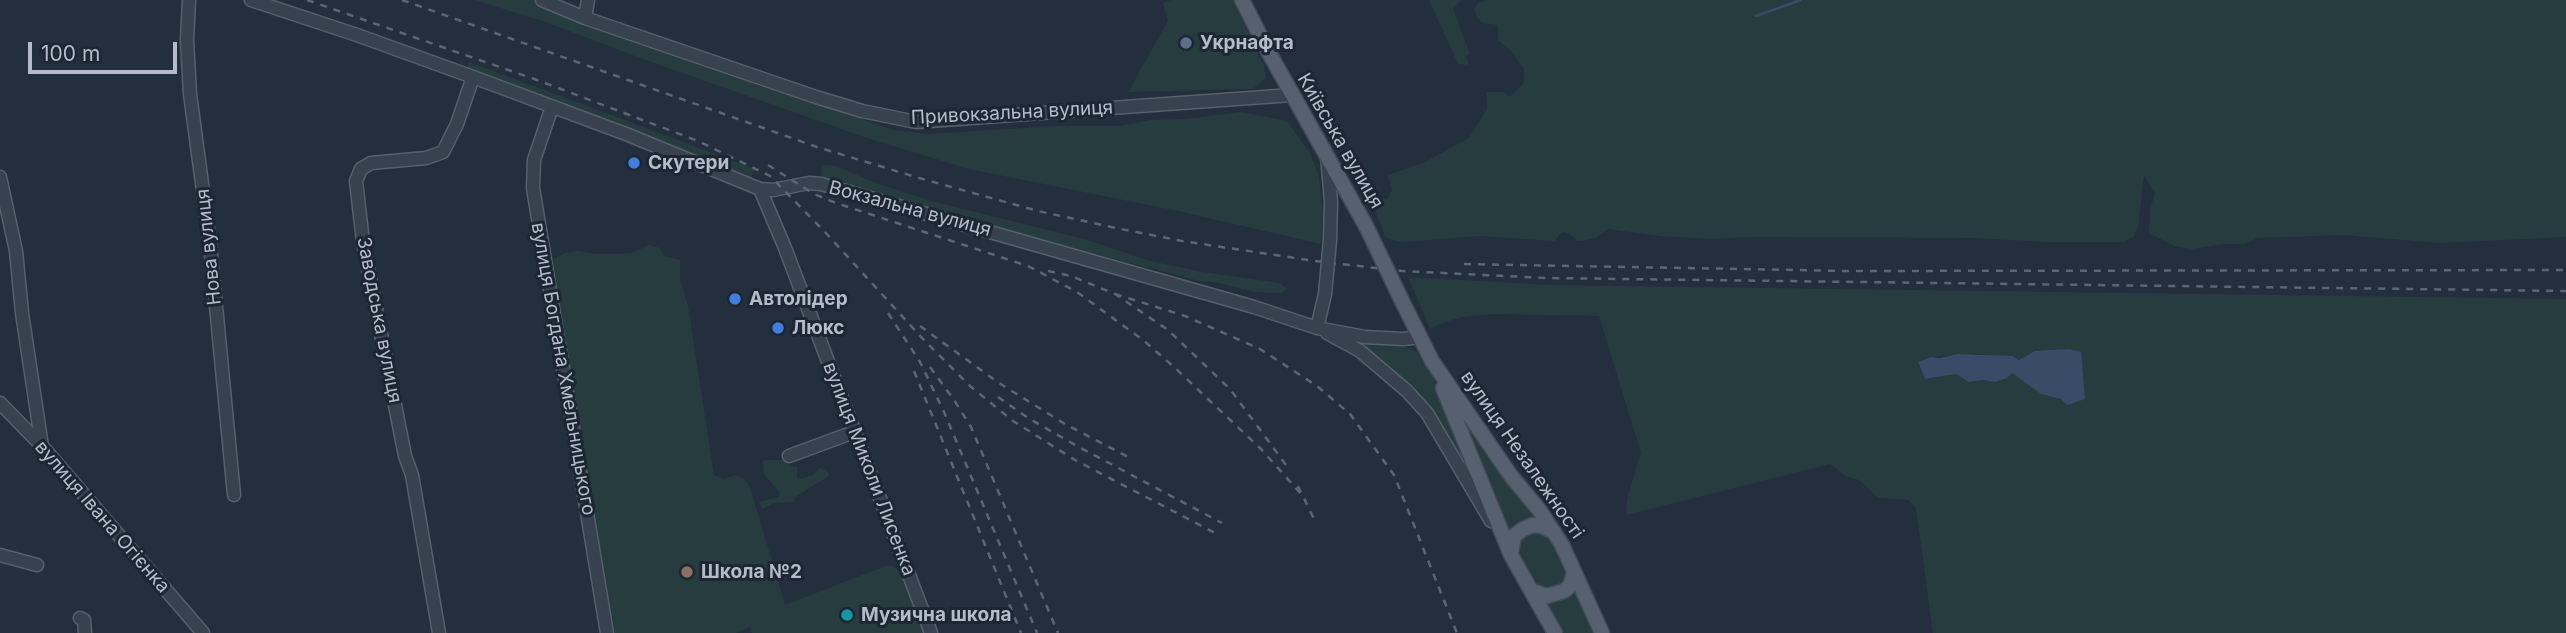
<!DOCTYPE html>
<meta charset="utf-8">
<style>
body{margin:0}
#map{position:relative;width:2566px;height:633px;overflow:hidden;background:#242f3e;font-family:Inter,sans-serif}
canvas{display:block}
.scale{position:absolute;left:28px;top:42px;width:149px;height:32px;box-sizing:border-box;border:4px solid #b4bcc9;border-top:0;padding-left:9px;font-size:21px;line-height:24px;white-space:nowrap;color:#b4bcc9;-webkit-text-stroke:5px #1d2633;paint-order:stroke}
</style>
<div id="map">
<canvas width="2566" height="633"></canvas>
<div class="scale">100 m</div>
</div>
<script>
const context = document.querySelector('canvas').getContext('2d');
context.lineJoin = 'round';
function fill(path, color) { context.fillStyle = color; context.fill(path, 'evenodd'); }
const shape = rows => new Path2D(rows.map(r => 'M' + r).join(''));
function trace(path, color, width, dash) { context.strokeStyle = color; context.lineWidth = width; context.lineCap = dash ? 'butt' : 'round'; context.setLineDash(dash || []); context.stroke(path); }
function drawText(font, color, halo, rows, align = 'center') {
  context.font = font + ' Inter,sans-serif'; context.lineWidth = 6; context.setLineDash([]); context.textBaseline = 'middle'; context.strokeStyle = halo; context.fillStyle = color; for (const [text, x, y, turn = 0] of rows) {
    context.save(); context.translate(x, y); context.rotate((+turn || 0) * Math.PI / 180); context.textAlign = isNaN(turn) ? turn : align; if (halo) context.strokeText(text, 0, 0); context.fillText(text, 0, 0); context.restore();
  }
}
const green = shape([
 [474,0,533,0,893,130,928,134,1057,126,1120,126,1151,120,1185,119,1241,112,1287,121,1310,153,1319,177,1323,212,1321,244,1178,211,969,169,870,139,640,58,546,22],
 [1171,0,1233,0,1264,66,1266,78,1253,89,1128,92,1168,21,1163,3],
 [1429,0,1461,0,1453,9,1470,54,1466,56,1469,65,1458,64],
 [1487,0,2566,0,2566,237,2440,243,2345,235,2257,238,2245,244,2222,244,2192,249,2175,246,2149,233,2150,210,2155,193,2144,175,2138,227,2134,236,2124,242,2047,242,1977,238,1752,237,1713,239,1660,236,1608,229,1597,237,1583,241,1577,241,1570,234,1562,232,1555,241,1480,236,1404,242,1393,240,1385,237,1375,209,1379,199,1387,199,1392,190,1388,175,1423,163,1469,138,1487,109,1486,92,1504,92,1510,97,1524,83,1524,69,1512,52,1498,40,1498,25,1483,23,1477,18,1474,10,1477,4],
 [469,62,617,117,755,169,750,178,465,70],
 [825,165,836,166,876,183,931,201,1084,239,1150,261,1203,272,1280,283,1287,289,1282,293,1254,292,1220,283,1199,281,1020,234,822,178,821,169],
 [648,245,660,248,664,256,680,260,680,279,688,306,714,475,723,479,736,475,743,478,750,487,785,605,888,565,896,568,902,574,924,633,752,633,750,627,736,633,615,633,552,264,553,260,565,253,578,251,596,254,623,254,633,253],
 [1408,277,1547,285,2566,299,2566,633,1933,633,1916,508,1909,500,1878,498,1859,480,1846,476,1830,464,1626,515,1627,499,1641,453,1599,316,1494,314,1462,317,1442,323,1430,329],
 [1982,354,1997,357,2013,356,2019,360,2026,357,2061,399,2041,394,2011,372,1995,382,1983,380,1969,382,1956,374,1925,379,1918,362,1931,357],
 [1355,342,1407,347,1417,352,1432,375,1487,506,1435,416],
 [1461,419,1510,486,1538,519,1508,536],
 [767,460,783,460,791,467,797,467,797,477,800,479,813,475,819,468,827,470,829,476,795,497,794,502,774,503,762,509,759,502,779,497,780,493,764,474,763,461],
 [1534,531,1551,536,1567,569,1565,578,1560,585,1546,589,1539,586,1519,553,1521,540],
 [1575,588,1598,633,1561,633,1542,602,1562,600]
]);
const water = shape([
 [2069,349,2081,352,2085,399,2067,405,2061,399,2041,394,2012,373,2007,378,1995,382,1983,380,1969,382,1956,374,1925,379,1918,362,1931,357,1940,358,1958,354,2013,356,2019,360,2035,351]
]);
const stream = shape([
 [1756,16,1801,0]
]);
const minor = shape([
 [189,0,187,40,190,94,210,243,234,495],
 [251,0,357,35,473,77,626,134,760,189,773,190,809,183,821,184,1254,307,1317,328,1365,337,1403,339,1421,337],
 [542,0,585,18,816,97,862,111,916,122,1292,95],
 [585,18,588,0],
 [552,107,534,160,533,188,607,633],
 [1327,156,1331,202,1330,240],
 [0,177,16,251,22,313,42,446],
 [760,189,785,248,931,633],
 [1317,328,1325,294],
 [1327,333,1360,351,1407,391,1427,413,1491,521],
 [0,403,42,446,203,633],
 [789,456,854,432],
 [0,555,37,565],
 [80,618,84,620,85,633],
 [439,633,412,475,405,456,363,242,356,181,361,169,371,163,426,158,443,152,457,124,473,77]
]);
const major = shape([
 [1242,0,1268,51,1366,226],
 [1403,303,1432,361,1511,476,1540,511,1562,545,1602,633],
 [1443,388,1511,555,1555,633],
 [1511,553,1514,536,1523,529,1533,525,1541,526,1554,532],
 [1533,591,1547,596,1564,591,1570,586,1574,573]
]);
const rail = shape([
 [307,0,537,80,698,141,770,176,825,232,923,339,970,386,1013,421,1075,460,1217,534],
 [402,0,817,147,919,178,1038,211,1111,227,1182,241,1315,261,1402,271,1546,278,2566,291],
 [768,165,814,194,836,203,1028,266,1077,292,1143,340,1174,367,1261,449,1302,495],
 [1464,264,1848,271,2566,270],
 [1048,271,1071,276,1115,294,1168,330,1230,389,1286,465],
 [1115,294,1185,316,1260,349,1317,386,1350,414,1394,475,1457,633],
 [888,313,920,362,944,412,1037,633],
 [920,326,999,383,1065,424,1130,458],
 [930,367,954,400,971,427,1058,633],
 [914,371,1021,633],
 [998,397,1028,418,1077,446,1222,523],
 [1298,486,1315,521]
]);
const minorBridge = shape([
 [1325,294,1330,240]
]);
const majorBridge = shape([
 [1366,226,1403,303]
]);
const markers = [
 [1186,43,7,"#5c6f8a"],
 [634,163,7,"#3f7fe0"],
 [735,299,7,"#3f7fe0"],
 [778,328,7,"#3f7fe0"],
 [687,572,7,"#8d6e63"],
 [847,615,7,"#0f9aa8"]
];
const poiNames = [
 ["Укрнафта",1200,43],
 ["Скутери",648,163],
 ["Автолідер",749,299],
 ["Люкс",792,328],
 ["Школа №2",701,572],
 ["Музична школа",861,615]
];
const streetNames = [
 ["Привокзальна вулиця",1012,113,-3],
 ["Київська вулиця",1340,141,60],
 ["Вокзальна вулиця",910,209,15],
 ["Нова вулиця",209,247,-96],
 ["Заводська вулиця",379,320,79],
 ["вулиця Богдана Хмельницького",563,369,80],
 ["вулиця Незалежності",1522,455,55],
 ["вулиця Миколи Лисенка",869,469,69],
 ["вулиця Івана Огієнка",102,517,49]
];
fill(green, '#263c3f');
fill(water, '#394c67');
trace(stream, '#394c67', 2.5);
trace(minor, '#565f6c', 15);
trace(major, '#414a57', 17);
trace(minor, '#38414e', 12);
trace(major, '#56606e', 14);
trace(rail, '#5a6575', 2.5, [7, 7]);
trace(minorBridge, '#565f6c', 15, []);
trace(majorBridge, '#414a57', 17, []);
trace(minorBridge, '#38414e', 12);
trace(majorBridge, '#56606e', 14);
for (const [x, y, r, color] of markers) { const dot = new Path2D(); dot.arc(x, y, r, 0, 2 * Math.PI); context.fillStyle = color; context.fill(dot); trace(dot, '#1d2633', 2.5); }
drawText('bold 19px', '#b4bcc9', '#1d2633', poiNames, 'left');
drawText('19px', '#b4bcc9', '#1d2633', streetNames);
</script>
